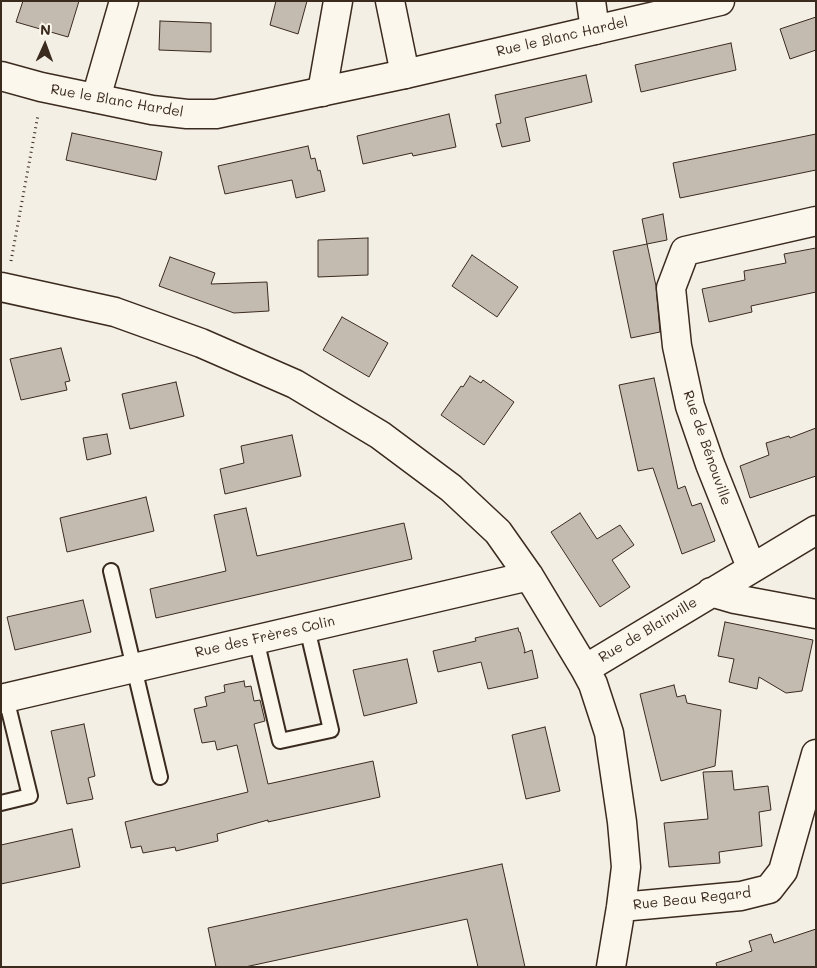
<!DOCTYPE html>
<meta charset="utf-8">
<style>
body{margin:0}
#map{position:relative;width:817px;height:968px;overflow:hidden;background:#f3efe4;font-family:Mali,sans-serif}
canvas{display:block}
.frame{position:absolute;inset:0;border:2px solid #3b2a1e;pointer-events:none}
.north{position:absolute;left:20px;top:20px;width:50px;height:50px;-webkit-text-stroke:4px #fbf7ec;paint-order:stroke;rotate:2deg;font-size:14px;font-weight:700;line-height:20px;text-align:center;color:#3b2a1e}
.north::after{content:'';display:block;margin:auto;width:18px;height:22px;background:#3b2a1e;clip-path:polygon(50% 0,100% 100%,50% 72%,0 100%)}
</style>
<div id="map">
<canvas width="817" height="968"></canvas>
<div class="frame"></div>
<div class="north">N</div>
</div>
<script>
const context = document.querySelector('canvas').getContext('2d');
context.lineJoin = 'round';
function fill(path, color) { context.fillStyle = color; context.fill(path, 'evenodd'); }
const shape = rows => new Path2D(rows.map(r => 'M' + r).join(''));
function trace(path, color, width, dash) { context.strokeStyle = color; context.lineWidth = width; context.lineCap = dash ? 'butt' : 'round'; context.setLineDash(dash || []); context.stroke(path); }
function drawText(font, color, halo, rows, align = 'center') {
  context.font = font + ' Mali,sans-serif'; context.lineWidth = 4; context.setLineDash([]); context.textBaseline = 'middle'; context.strokeStyle = halo; context.fillStyle = color; for (const [text, x, y, turn = 0] of rows) {
    context.save(); context.translate(x, y); context.rotate((+turn || 0) * Math.PI / 180); context.textAlign = isNaN(turn) ? turn : align; if (halo) context.strokeText(text, 0, 0); context.fillText(text, 0, 0); context.restore();
  }
}
const building = shape([
 [23,1,79,1,68,37,16,22,23,1],
 [276,1,307,1,298,34,270,25,276,1],
 [816,17,816,50,790,59,780,29,816,17],
 [160,21,211,23,211,52,159,50,160,21],
 [731,43,736,70,641,92,635,65,731,43],
 [586,75,592,102,525,118,530,141,502,147,496,124,501,123,495,95,586,75],
 [449,114,456,147,413,156,412,153,363,164,357,136,449,114],
 [72,133,162,152,156,180,66,160,72,133],
 [816,134,816,170,680,198,673,163,816,134],
 [308,146,311,159,315,158,318,171,320,170,325,191,296,198,292,180,225,194,218,166,308,146],
 [663,214,667,240,647,244,656,286,660,332,631,338,613,251,647,244,642,219,663,214],
 [368,238,368,275,318,277,318,240,368,238],
 [816,248,816,292,751,306,752,312,709,322,702,289,745,280,744,271,786,263,784,254,816,248],
 [472,255,518,287,497,317,452,286,472,255],
 [170,257,215,273,211,284,267,282,269,311,234,313,159,286,170,257],
 [342,317,388,343,369,377,323,350,342,317],
 [61,348,70,381,65,382,67,390,21,400,10,359,61,348],
 [470,376,481,383,483,380,514,402,484,445,441,415,461,386,463,387,470,376],
 [654,378,678,489,685,486,692,506,701,503,715,541,682,554,653,468,638,471,619,385,654,378],
 [176,382,184,416,130,429,122,394,176,382],
 [816,428,816,476,750,498,740,466,769,455,766,443,789,436,790,438,816,428],
 [107,434,111,454,87,460,83,438,107,434],
 [292,435,301,476,225,494,220,469,244,463,241,446,292,435],
 [146,497,154,531,67,552,60,518,146,497],
 [246,508,257,556,404,523,412,559,156,618,150,589,226,571,214,515,246,508],
 [580,513,597,539,620,525,634,545,612,560,630,587,600,607,551,532,580,513],
 [83,600,91,632,15,650,7,617,83,600],
 [725,622,813,640,802,691,786,693,759,677,757,689,729,682,734,659,718,656,725,622],
 [518,628,519,632,520,632,525,651,524,653,532,650,538,678,488,689,481,662,438,672,433,651,476,641,475,638,518,628],
 [407,659,417,703,364,716,353,670,407,659],
 [244,681,245,687,251,686,254,701,260,700,265,721,254,724,268,784,373,761,380,797,268,822,268,820,217,834,218,841,176,851,175,847,143,853,141,846,131,848,125,822,248,792,237,745,217,750,215,741,202,743,194,709,207,706,205,697,225,692,224,685,244,681],
 [674,685,677,697,685,695,687,703,721,710,715,766,661,781,640,694,674,685],
 [84,724,95,776,88,778,93,799,67,804,51,731,84,724],
 [545,727,560,791,526,799,512,735,545,727],
 [732,771,734,790,768,786,771,810,759,812,762,846,719,852,720,863,669,867,664,823,708,819,703,772,732,771],
 [72,829,80,867,1,884,1,845,72,829],
 [502,864,525,967,478,967,467,919,245,967,216,967,208,928,502,864],
 [816,929,816,967,717,967,716,963,752,951,749,941,771,934,774,943,816,929]
]);
const path = shape([
 [11,261,38,115]
]);
const service = shape([
 [111,571,160,777],
 [256,639,280,741,331,730,307,628],
 [1,803,30,796,6,698]
]);
const minor = shape([
 [390,1,405,74],
 [591,1,595,30],
 [322,92,338,1],
 [96,98,124,1],
 [1,287,115,312,201,343,295,384,380,435,451,488,498,532,529,576,585,669,593,684,609,733,622,822,626,867,621,907,611,967],
 [751,567,710,464,690,406,677,346,671,288,685,251,816,221],
 [711,592,735,599,816,614],
 [585,669,816,530],
 [1,699,529,576],
 [621,907,741,896,769,889,783,871,816,754]
]);
const tertiary = shape([
 [1,76,41,87,152,110,187,114,216,114,405,74,720,1]
]);
const streetNames = [
 ["Rue le Blanc Hardel",562,37,-13],
 ["Rue le Blanc Hardel",117,101,10],
 ["Rue de Bénouville",707,448,71],
 ["Rue de Blainville",648,630,-31],
 ["Rue des Frères Colin",265,637,-13],
 ["Rue Beau Regard",692,899,-6]
];
fill(building, '#c3bbb0');
trace(building, '#3b2a1e', 1);
trace(service, '#3b2a1e', 18);
trace(minor, '#3b2a1e', 31);
trace(tertiary, '#3b2a1e', 31);
trace(path, '#3b2a1e', 3, [1, 4]);
trace(service, '#fbf7ec', 14);
trace(minor, '#fbf7ec', 28);
trace(tertiary, '#fbf7ec', 28);
drawText('14px', '#3b2a1e', '#fbf7ec', streetNames);
</script>
